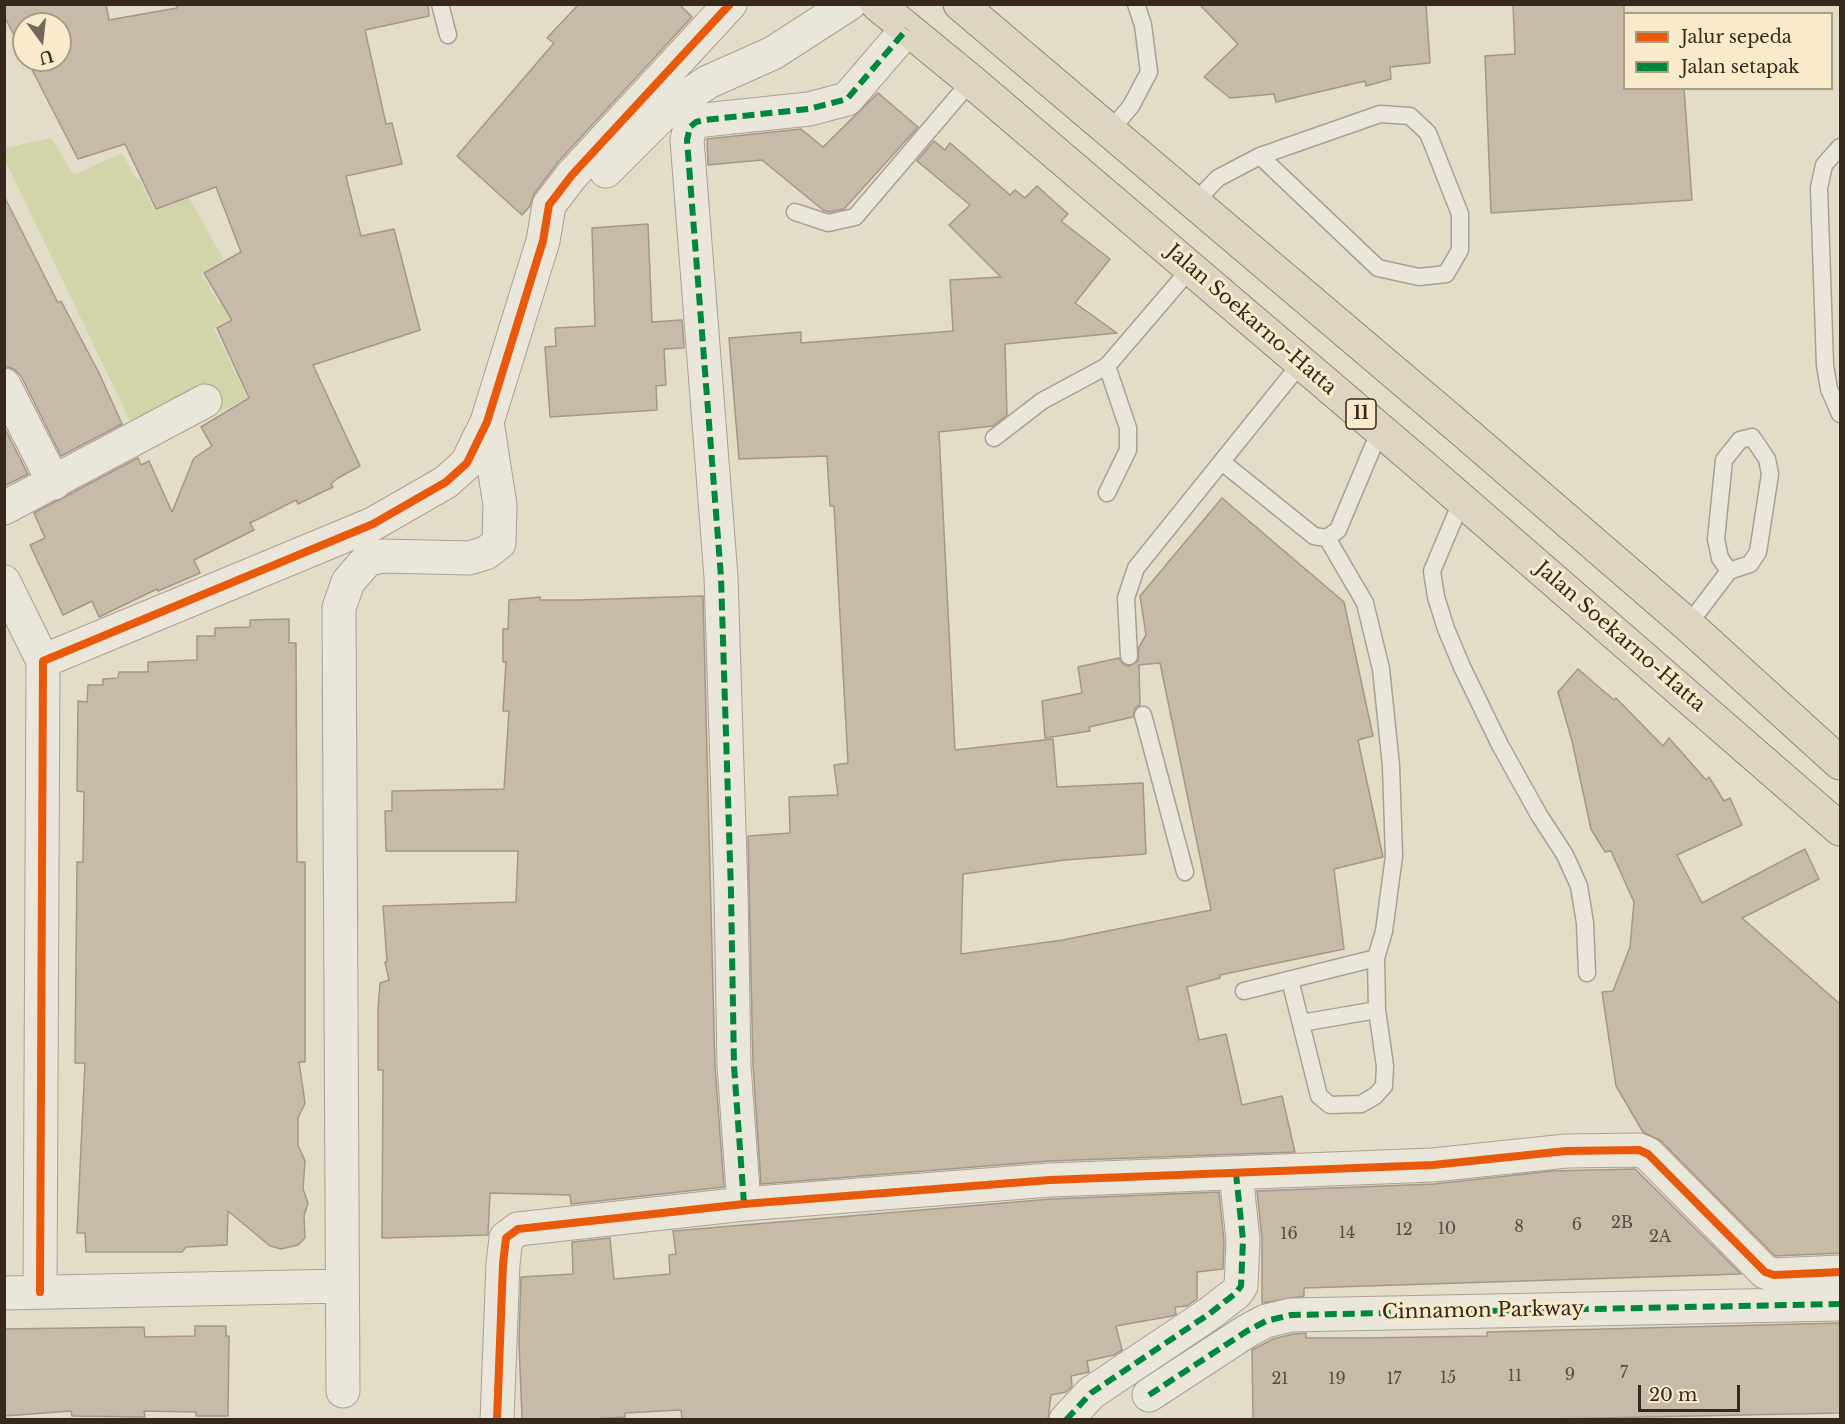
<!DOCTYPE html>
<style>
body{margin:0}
#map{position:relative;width:1845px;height:1424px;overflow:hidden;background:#e3dcc8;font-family:"Libre Baskerville",serif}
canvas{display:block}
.frame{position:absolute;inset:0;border:6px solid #36281a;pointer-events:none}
.legend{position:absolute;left:1623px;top:12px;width:210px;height:78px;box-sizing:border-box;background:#f7ebcc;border:2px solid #aa9d85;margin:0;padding:8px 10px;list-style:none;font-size:18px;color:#36281a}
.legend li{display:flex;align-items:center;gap:12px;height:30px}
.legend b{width:30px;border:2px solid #aa9d85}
.north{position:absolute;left:12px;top:12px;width:60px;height:60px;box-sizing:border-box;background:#f7ebcc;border:2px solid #aa9d85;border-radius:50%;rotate:165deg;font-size:16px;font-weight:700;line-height:24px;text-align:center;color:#36281a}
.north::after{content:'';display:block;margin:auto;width:21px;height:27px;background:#736757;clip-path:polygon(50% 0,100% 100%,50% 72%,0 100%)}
.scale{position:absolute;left:1638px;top:1385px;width:102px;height:27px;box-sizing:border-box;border:3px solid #36281a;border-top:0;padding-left:8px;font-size:18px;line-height:21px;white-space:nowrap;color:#36281a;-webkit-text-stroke:4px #f7ebcc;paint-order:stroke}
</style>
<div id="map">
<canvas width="1845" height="1424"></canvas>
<div class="frame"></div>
<ul class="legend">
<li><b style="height:8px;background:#e8590c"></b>Jalur sepeda</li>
<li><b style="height:8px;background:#00873e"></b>Jalan setapak</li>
</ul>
<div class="north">U</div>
<div class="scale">20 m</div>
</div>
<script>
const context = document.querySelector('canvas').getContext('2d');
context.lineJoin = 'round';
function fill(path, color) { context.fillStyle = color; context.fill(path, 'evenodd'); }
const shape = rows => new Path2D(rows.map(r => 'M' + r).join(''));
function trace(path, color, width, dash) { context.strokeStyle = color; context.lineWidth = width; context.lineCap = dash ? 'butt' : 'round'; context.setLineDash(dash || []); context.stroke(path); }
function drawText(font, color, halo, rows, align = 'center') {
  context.font = font + ' "Libre Baskerville",serif'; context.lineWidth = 6; context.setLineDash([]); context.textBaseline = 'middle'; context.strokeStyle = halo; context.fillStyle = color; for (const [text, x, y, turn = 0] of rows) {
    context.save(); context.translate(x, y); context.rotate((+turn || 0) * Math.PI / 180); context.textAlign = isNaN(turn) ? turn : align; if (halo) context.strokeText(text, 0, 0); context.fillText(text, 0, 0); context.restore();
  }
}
const green = shape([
 [51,138,74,175,122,153,136,178,138,177,155,211,189,198,224,260,201,273,219,304,249,288,258,304,214,328,247,398,220,412,206,387,132,425,5,160,5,148]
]);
const building = shape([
 [4,4,106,4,109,20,177,8,177,4,428,4,429,16,365,30,386,124,392,123,402,164,346,176,361,236,394,229,420,330,313,365,360,466,338,478,331,484,333,487,298,504,296,500,250,523,254,530,194,560,200,573,158,591,157,589,99,617,92,601,63,615,30,545,45,538,34,513,138,458,141,465,149,461,172,512,194,458,212,446,201,427,249,398,217,328,232,320,204,273,241,252,216,187,156,209,125,144,78,159,27,60,60,60,60,24,24,24,24,54,4,16,4,4],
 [579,4,679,4,692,17,558,162,534,194,530,206,522,215,457,156,554,43,547,38,579,4],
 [1199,4,1426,4,1430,63,1390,67,1391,79,1366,86,1365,81,1276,102,1274,94,1230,98,1204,77,1238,44,1199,4],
 [1513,4,1624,4,1624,88,1684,88,1692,200,1491,213,1485,56,1515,54,1513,4],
 [878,93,918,127,844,209,829,212,823,210,762,160,708,165,707,139,801,129,823,147,878,93],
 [934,141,945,150,950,143,1010,195,1015,190,1025,198,1037,186,1068,214,1061,221,1110,259,1075,303,1117,333,1005,344,1007,415,993,426,939,432,955,750,1053,739,1057,787,1143,783,1146,854,1065,860,963,874,961,954,1063,940,1211,910,1160,663,1139,665,1140,705,1135,708,1133,717,1089,727,1090,731,1045,738,1042,701,1082,693,1078,667,1119,658,1124,665,1129,666,1138,661,1139,647,1146,635,1140,596,1222,498,1344,602,1373,736,1358,740,1383,857,1334,869,1344,949,1220,975,1220,978,1187,987,1199,1040,1226,1034,1242,1105,1282,1096,1295,1152,1049,1161,761,1184,753,1065,748,836,790,833,789,797,838,795,834,765,848,763,834,506,830,506,827,456,739,459,729,338,801,332,801,343,953,331,950,280,1001,277,949,225,970,205,917,161,934,141],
 [4,196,58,303,61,301,99,373,122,424,61,456,21,376,14,369,4,366,4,196],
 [648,224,652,322,682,320,684,346,684,348,664,349,666,385,656,386,657,410,550,417,545,347,556,346,555,328,595,326,592,228,648,224],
 [4,427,28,474,4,486,4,427],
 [703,596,715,1067,724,1187,571,1204,570,1195,490,1193,488,1235,382,1238,383,1070,378,1070,378,1010,380,983,389,980,385,962,387,962,383,906,516,902,518,851,386,851,385,811,392,811,392,791,504,789,509,711,503,711,506,662,503,662,503,629,508,629,509,600,540,597,540,600,578,600,703,596],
 [289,619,289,643,296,643,297,862,305,862,305,1062,299,1062,305,1103,298,1118,298,1145,305,1161,303,1189,308,1203,304,1216,305,1238,298,1245,281,1249,270,1246,228,1211,227,1245,186,1247,182,1252,86,1252,85,1233,77,1233,85,1063,75,1063,77,862,83,862,84,792,77,791,78,701,87,702,88,685,103,685,103,679,118,678,119,672,148,672,148,662,197,660,197,636,215,636,215,628,250,627,250,620,289,619],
 [1578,669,1614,700,1616,698,1663,746,1669,738,1706,780,1709,777,1724,801,1730,798,1742,825,1677,855,1702,903,1805,849,1819,879,1742,918,1840,1004,1840,1253,1775,1256,1661,1141,1643,1132,1616,1086,1602,992,1613,991,1630,947,1634,902,1611,851,1605,852,1591,829,1572,741,1558,692,1578,669],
 [1635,1169,1741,1274,1304,1288,1304,1296,1262,1303,1262,1238,1257,1191,1434,1184,1552,1171,1635,1169],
 [1219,1192,1224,1241,1223,1269,1197,1272,1197,1299,1187,1306,1175,1307,1176,1314,1172,1316,1116,1326,1122,1350,1114,1355,1087,1361,1089,1372,1071,1376,1072,1386,1066,1392,1051,1395,1048,1419,682,1419,681,1410,625,1413,625,1417,594,1419,522,1419,519,1342,521,1277,573,1274,572,1242,610,1238,614,1279,670,1274,669,1255,676,1254,673,1231,1051,1199,1219,1192],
 [1840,1323,1840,1413,1549,1419,1253,1419,1252,1350,1273,1339,1293,1334,1306,1333,1306,1338,1365,1338,1487,1336,1487,1332,1840,1323],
 [195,1326,226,1326,226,1336,229,1336,228,1416,196,1416,196,1412,144,1411,145,1417,72,1416,71,1411,4,1416,4,1329,144,1327,145,1337,195,1336,195,1326]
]);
const service = shape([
 [440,4,448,35],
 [1110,131,1131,106,1149,72,1143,25,1136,4],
 [1840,147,1824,165,1819,188,1825,365,1829,389,1840,414],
 [1195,202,1218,178,1260,156,1380,114,1410,116,1428,133,1460,214,1460,250,1446,274,1419,277,1378,268,1260,156],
 [795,212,828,223,855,217,971,81],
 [1107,366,1128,428,1128,450,1107,493],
 [994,438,1042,401,1107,366,1191,268],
 [1222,462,1314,536,1327,538,1338,530,1380,430],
 [1462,500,1432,571,1436,597,1446,629,1463,669,1500,745,1539,815,1565,855,1579,886,1585,923,1587,973],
 [1688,625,1729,571,1750,564,1758,552,1770,474,1767,459,1752,437,1740,440,1724,460,1716,539,1720,558,1729,571],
 [1129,656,1126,598,1136,568,1301,363],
 [1143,715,1185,872],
 [1290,980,1319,1096,1330,1105,1361,1104,1375,1096,1384,1086,1385,1066,1377,1010,1376,958],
 [1244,991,1376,958,1384,931,1394,856,1391,766,1381,669,1365,603,1327,538],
 [1301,1023,1377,1010]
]);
const minor = shape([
 [606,171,669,108,708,82,773,53,849,4],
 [4,385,54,483],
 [4,508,205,401],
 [4,582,43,661],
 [744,1204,734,1066,731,892,721,577,687,140,690,127,696,122,704,120,809,109,847,99,907,29],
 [40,1292,43,661,373,524,446,482,467,463,487,422,543,241,549,205,572,175,730,4],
 [4,1293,342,1286],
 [343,1391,339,608,348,582,368,559,383,556,469,558,486,553,499,543,500,505,487,422],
 [1149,1395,1247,1331,1266,1321,1291,1315,1840,1304],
 [497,1420,503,1264,506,1238,518,1229,744,1204,1050,1180,1433,1165,1566,1151,1639,1150,1648,1154,1765,1272,1774,1275,1840,1272],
 [1066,1420,1091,1393,1209,1314,1236,1293,1241,1286,1243,1240,1236,1174]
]);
const trunk = shape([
 [877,4,971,81,1427,470,1840,829],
 [960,4,1461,429,1688,625,1840,763]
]);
const quiet = shape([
 [744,1204,734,1066,731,892,721,577,687,140,690,127,696,122,704,120,809,109,847,99,907,29],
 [1149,1395,1247,1331,1266,1321,1291,1315,1840,1304],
 [1066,1420,1091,1393,1209,1314,1236,1293,1241,1286,1243,1240,1236,1174]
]);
const cycleway = shape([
 [40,1292,43,661,373,524,446,482,467,463,487,422,543,241,549,205,572,175,730,4],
 [497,1420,503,1264,506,1238,518,1229,744,1204,1050,1180,1433,1165,1566,1151,1639,1150,1648,1154,1765,1272,1774,1275,1840,1272]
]);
const numberNames = [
 ["2B",1622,1223],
 ["6",1577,1225],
 ["8",1519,1227],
 ["10",1447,1229],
 ["12",1404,1230],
 ["14",1347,1233],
 ["16",1289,1234],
 ["2A",1660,1237],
 ["7",1624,1373],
 ["9",1570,1375],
 ["11",1515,1376],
 ["15",1448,1378],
 ["21",1280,1379],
 ["19",1337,1379],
 ["17",1394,1379]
];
const shields = [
 [1361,414,30]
];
const shieldNames = [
 ["11",1361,414]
];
const streetNames = [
 ["Jalan Soekarno-Hatta",1251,320,41],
 ["Jalan Soekarno-Hatta",1620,637,41],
 ["Cinnamon Parkway",1483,1311,-1]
];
fill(green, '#d2d4a9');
fill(building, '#c8baa9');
trace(building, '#a39788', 1.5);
trace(service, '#a8a092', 19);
trace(minor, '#a8a092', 35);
trace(trunk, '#8d8679', 35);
trace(service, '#ebe6da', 16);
trace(minor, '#ebe6da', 33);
trace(trunk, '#ddd4c2', 33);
trace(quiet, '#00873e', 6, [12, 6]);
trace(cycleway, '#e8590c', 8);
drawText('16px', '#5a4c3e', null, numberNames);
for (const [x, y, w] of shields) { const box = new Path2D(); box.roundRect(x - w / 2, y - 15, w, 30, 4.5); context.fillStyle = '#f7ebcc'; context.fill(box); trace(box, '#36281a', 1.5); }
drawText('bold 18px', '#36281a', null, shieldNames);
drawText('20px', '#36281a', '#f7ebcc', streetNames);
</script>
